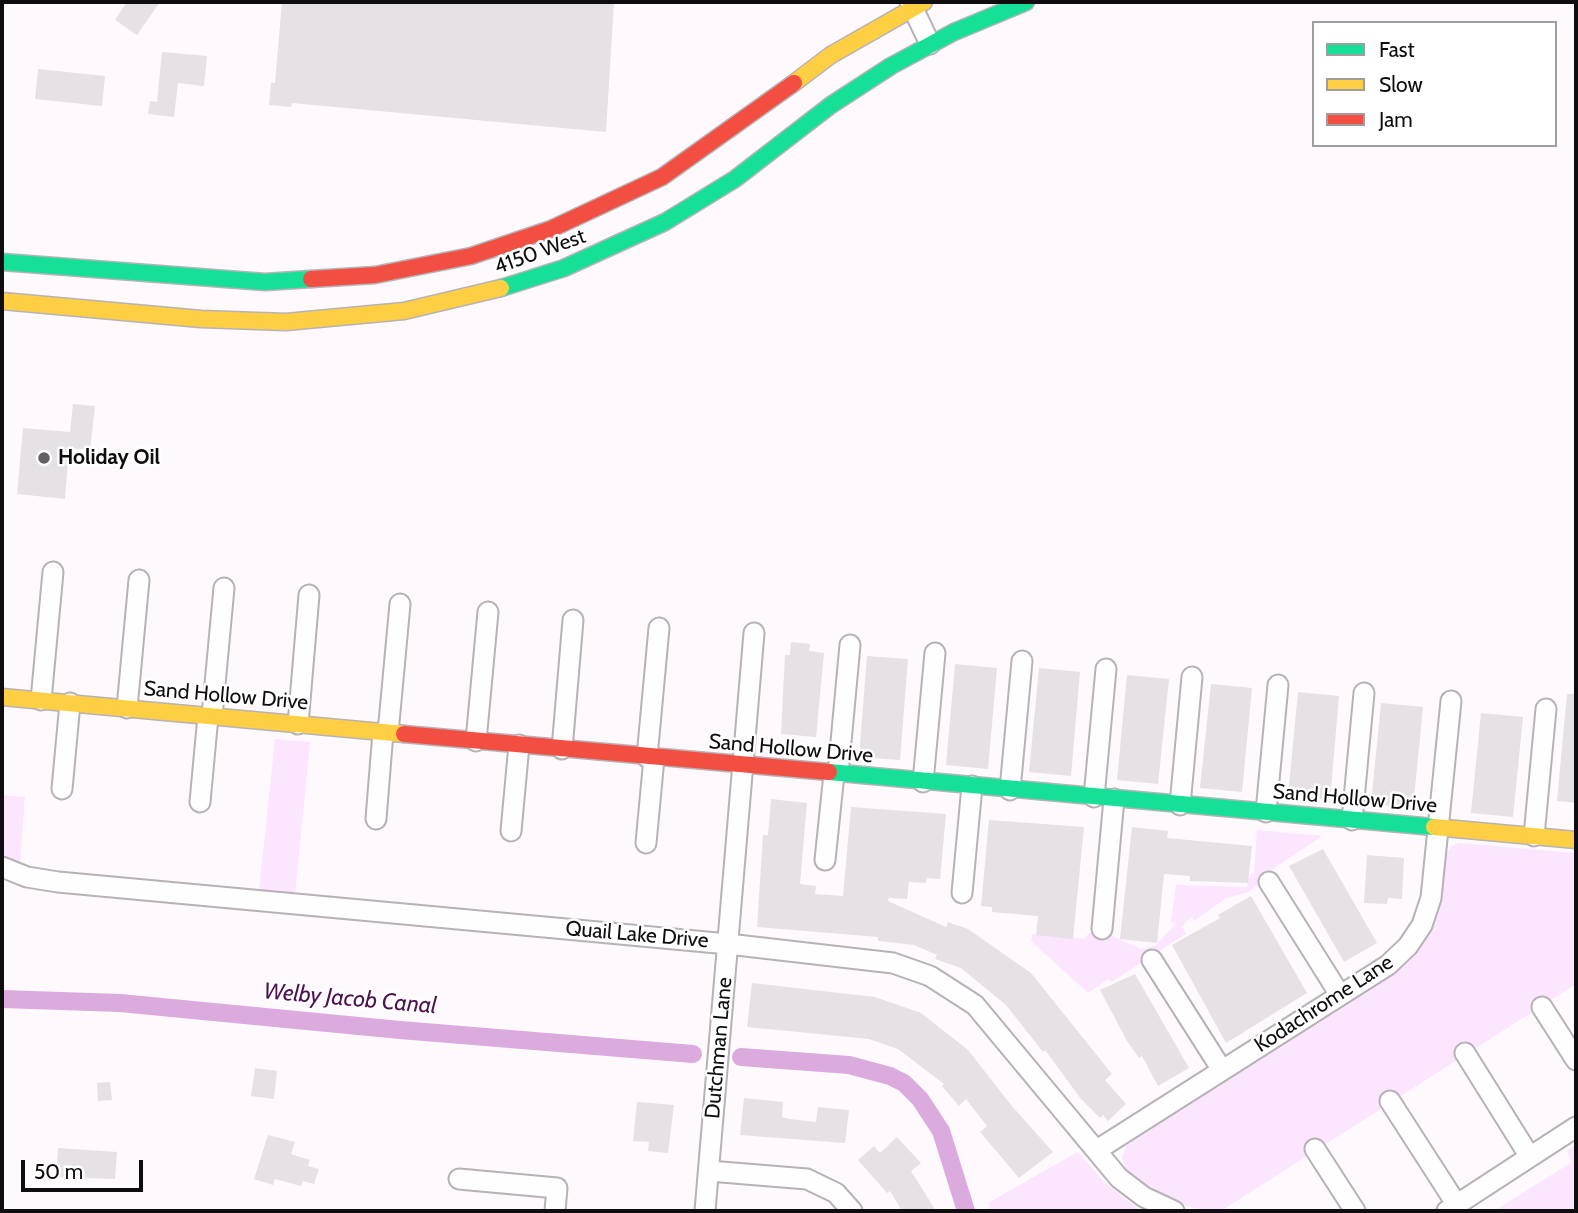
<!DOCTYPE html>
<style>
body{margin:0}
#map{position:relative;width:1578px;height:1213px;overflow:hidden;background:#fdf9fd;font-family:Cabin,sans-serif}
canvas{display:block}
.frame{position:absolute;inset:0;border:4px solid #100d10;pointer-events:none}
.legend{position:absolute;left:1312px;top:21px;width:245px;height:126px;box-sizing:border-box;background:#fff;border:2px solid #9f9e9f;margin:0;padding:9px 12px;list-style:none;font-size:21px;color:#100d10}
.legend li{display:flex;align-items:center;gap:14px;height:35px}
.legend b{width:35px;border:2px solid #9f9e9f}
.scale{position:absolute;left:21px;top:1160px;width:122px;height:32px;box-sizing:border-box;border:4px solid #100d10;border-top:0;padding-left:9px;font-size:21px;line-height:24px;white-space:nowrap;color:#100d10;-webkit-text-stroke:5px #fff;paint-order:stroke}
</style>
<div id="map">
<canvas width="1578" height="1213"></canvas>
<div class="frame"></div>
<ul class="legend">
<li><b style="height:9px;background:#16e098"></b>Fast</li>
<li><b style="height:9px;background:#ffcf43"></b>Slow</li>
<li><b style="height:9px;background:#f24e42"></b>Jam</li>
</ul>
<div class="scale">50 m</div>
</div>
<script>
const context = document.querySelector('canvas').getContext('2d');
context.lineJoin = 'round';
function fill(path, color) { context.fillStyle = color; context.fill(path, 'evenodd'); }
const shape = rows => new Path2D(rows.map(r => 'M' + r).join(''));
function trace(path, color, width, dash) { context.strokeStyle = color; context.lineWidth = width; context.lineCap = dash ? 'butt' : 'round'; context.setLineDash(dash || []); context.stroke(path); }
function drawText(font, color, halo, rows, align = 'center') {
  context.font = font + ' Cabin,sans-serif'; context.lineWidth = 5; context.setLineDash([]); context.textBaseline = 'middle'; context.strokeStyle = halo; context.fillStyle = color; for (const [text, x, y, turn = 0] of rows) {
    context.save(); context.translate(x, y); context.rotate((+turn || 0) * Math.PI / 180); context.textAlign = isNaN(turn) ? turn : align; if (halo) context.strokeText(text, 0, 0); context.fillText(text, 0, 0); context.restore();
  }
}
const green = shape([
 [275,739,310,742,295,894,259,891],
 [2,795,25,797,20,863,2,855],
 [1257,830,1322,836,1277,866,1249,892,1226,898,1194,921,1192,916,1182,927,1186,934,1111,982,1108,979,1088,993,1031,941,1032,934,1084,939,1090,932,1108,934,1141,949,1155,946,1176,924,1171,921,1176,885,1247,887,1250,874,1254,874],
 [1459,843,1576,853,1576,984,1221,1211,1193,1208,1171,1201,1149,1191,1127,1172,1122,1157,1127,1145,1405,965,1431,932,1441,903,1445,857,1452,846],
 [1576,1144,1576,1211,1494,1211,1572,1162,1567,1151],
 [1078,1152,1105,1183,1141,1211,991,1211,988,1203]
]);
const canal = shape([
 [2,999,120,1003,400,1030,693,1054],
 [741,1057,849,1065,890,1076,904,1083,920,1099,941,1131,966,1211]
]);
const building = shape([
 [127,2,160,2,137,35,115,20],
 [282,2,614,2,606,132,292,103,291,107,269,105,271,83,275,83],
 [162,52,207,56,204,86,178,83,174,117,148,114,150,101,157,102],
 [38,69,105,76,102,106,35,99],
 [73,404,95,406,90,450,69,448,65,499,17,494,23,428,70,432],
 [791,642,810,644,809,651,824,653,816,737,781,734,785,655,790,655],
 [867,656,908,659,900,760,859,757],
 [955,664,997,668,988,769,946,765],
 [1039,668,1080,672,1071,776,1029,772],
 [1127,675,1169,679,1158,784,1117,780],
 [1211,684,1252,688,1242,792,1200,788],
 [1298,692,1339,696,1330,800,1288,797],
 [1567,694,1576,694,1576,803,1557,801],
 [1381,703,1423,707,1413,808,1371,804],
 [1481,713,1523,717,1513,817,1471,813],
 [771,799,807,803,800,884,816,886,815,894,843,896,851,807,946,814,940,879,927,878,926,883,909,882,907,899,889,898,888,901,946,927,948,922,968,929,1031,973,1112,1074,1105,1080,1126,1104,1108,1121,1103,1115,1100,1118,1081,1099,1045,1050,1043,1052,1006,1005,961,968,935,959,937,955,914,945,878,941,878,937,757,927,763,835,768,835],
 [989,820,1084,827,1073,939,1036,935,1038,916,992,912,992,907,981,906],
 [1132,827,1168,831,1167,838,1252,846,1248,883,1190,881,1190,876,1164,874,1157,943,1120,939],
 [1323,849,1377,943,1344,962,1289,866],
 [1367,855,1404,858,1402,899,1388,898,1387,904,1364,903],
 [1251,896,1307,993,1226,1043,1172,945,1220,918,1218,915],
 [1135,974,1189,1068,1158,1086,1142,1056,1139,1058,1127,1041,1100,990],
 [752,983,875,997,921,1013,968,1050,1011,1105,1053,1152,1019,1178,980,1132,987,1126,966,1099,959,1106,942,1086,944,1084,898,1049,869,1039,747,1027],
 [255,1068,277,1071,274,1099,251,1096],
 [110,1082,112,1100,98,1101,97,1083],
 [744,1098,783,1102,782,1117,790,1119,816,1122,818,1107,849,1110,845,1143,740,1135],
 [637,1102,674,1105,668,1153,648,1151,649,1142,633,1141],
 [268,1135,295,1142,291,1154,310,1160,308,1166,319,1169,314,1184,303,1181,301,1186,275,1179,273,1185,254,1179],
 [897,1137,921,1163,911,1171,936,1211,902,1211,890,1191,887,1193,858,1160,874,1146,880,1153],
 [58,1148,117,1152,115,1179,56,1177]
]);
const street = shape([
 [910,2,930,44],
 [41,700,53,572],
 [127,708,139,580],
 [212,716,224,588],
 [298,724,309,595],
 [388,733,400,604],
 [476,741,488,612],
 [562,749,573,620],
 [647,757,659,628],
 [838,774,850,645],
 [923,782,935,653],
 [62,789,70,703],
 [1010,790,1022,661],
 [1094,797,1106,669],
 [200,802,208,716],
 [1180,805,1192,677],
 [1266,812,1278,685],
 [376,819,383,732],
 [1352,820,1364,693],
 [511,831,519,745],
 [1534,836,1546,709],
 [646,843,654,758],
 [825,860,834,774],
 [2,867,27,877,58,882,728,944,893,963,930,976,975,1005,1119,1178,1144,1197,1174,1211],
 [1269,882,1340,995],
 [962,893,972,786],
 [1102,929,1114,799],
 [1152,960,1222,1070],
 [1542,1007,1576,1060],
 [1465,1053,1530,1157],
 [1390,1101,1457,1205],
 [1315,1149,1355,1211],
 [1097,1150,1388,965,1408,946,1422,925,1431,898,1451,701],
 [709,1171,807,1179,836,1193,852,1211],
 [459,1179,557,1188,555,1211],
 [705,1211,754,633],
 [1447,1211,1576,1127]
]);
const fast = shape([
 [2,262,265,282,311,279],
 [501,288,564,268,665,222,735,179,831,105,891,66,954,32,1026,2],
 [829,772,1434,827]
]);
const slow = shape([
 [794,83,831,55,924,2],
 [2,301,201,319,286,322,404,311,501,288],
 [2,697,404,734],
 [1434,827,1576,840]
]);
const jam = shape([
 [311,279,375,275,471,256,551,229,662,177,794,83],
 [404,734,829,772]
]);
const markers = [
 [44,458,7,"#636063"]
];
const streetNames = [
 ["4150 West",540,252,-20],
 ["Sand Hollow Drive",226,696,5],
 ["Sand Hollow Drive",791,749,5],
 ["Sand Hollow Drive",1355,799,5],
 ["Quail Lake Drive",637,935,5],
 ["Kodachrome Lane",1324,1004,-33],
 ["Dutchman Lane",719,1048,-85]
];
const poiNames = [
 ["Holiday Oil",58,458]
];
const waterNames = [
 ["Welby Jacob Canal",350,999,5]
];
fill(green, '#fce5fe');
trace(canal, '#dbabde', 18);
fill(building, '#e5e1e5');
trace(street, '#b6b2b6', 23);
trace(fast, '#b6b2b6', 19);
trace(slow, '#b6b2b6', 19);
trace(jam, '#b6b2b6', 19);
trace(street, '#fffeff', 19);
trace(fast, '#16e098', 16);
trace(slow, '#ffcf43', 16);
trace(jam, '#f24e42', 16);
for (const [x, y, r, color] of markers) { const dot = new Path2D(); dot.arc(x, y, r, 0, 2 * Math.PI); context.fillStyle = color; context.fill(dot); trace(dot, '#fff', 2.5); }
drawText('21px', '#100d10', '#fff', streetNames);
drawText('bold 21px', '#100d10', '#fff', poiNames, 'left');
drawText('italic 23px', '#4e1253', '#fff', waterNames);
</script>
